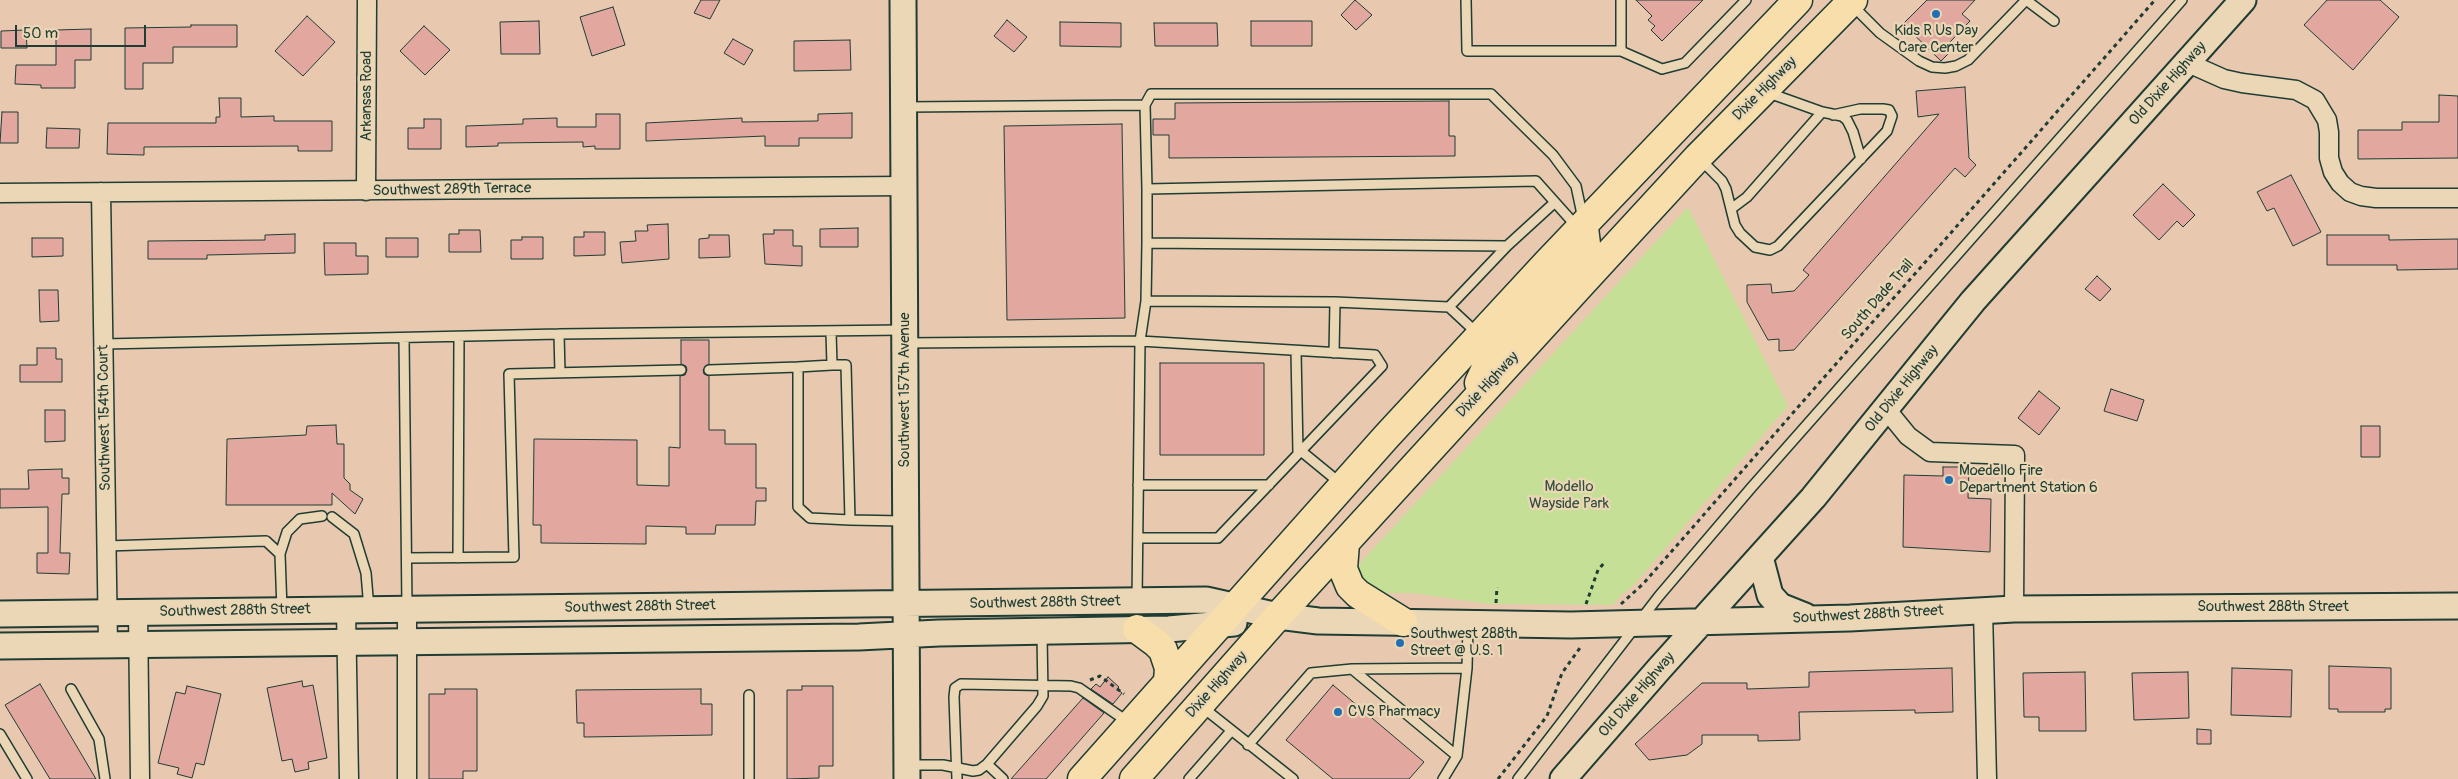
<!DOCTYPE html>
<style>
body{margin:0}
#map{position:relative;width:2458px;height:779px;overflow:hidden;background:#e8c9af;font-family:Pangolin,sans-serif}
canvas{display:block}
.scale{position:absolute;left:15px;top:25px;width:131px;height:22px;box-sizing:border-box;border:2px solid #1f3d34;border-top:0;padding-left:6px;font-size:15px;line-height:18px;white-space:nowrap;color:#1f3d34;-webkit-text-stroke:4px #ebd7b5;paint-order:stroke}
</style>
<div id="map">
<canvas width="2458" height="779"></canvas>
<div class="scale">50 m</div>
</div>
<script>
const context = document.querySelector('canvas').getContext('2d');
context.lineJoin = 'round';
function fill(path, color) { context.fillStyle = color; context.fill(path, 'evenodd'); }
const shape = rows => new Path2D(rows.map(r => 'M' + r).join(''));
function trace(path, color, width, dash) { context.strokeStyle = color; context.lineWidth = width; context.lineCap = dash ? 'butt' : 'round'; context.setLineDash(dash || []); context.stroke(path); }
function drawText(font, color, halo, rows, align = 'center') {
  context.font = font + ' Pangolin,sans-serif'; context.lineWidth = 4.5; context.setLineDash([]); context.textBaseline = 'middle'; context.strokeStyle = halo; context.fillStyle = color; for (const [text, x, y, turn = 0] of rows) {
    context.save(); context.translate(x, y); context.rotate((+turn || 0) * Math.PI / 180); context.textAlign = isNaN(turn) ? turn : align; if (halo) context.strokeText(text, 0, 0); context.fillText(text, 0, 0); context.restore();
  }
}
const green = shape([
 [1688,207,1788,406,1632,587,1621,595,1613,605,1488,604,1413,593,1385,593,1363,582,1358,568,1362,561]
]);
const building = shape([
 [701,0,720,0,710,19,694,13,701,0],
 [1355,0,1372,15,1356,30,1341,15,1355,0],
 [1636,0,1703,0,1662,41,1651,30,1655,26,1648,20,1652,16,1636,0],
 [1927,0,1975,0,1962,14,1970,21,1950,42,1955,47,1941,61,1903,24,1927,0],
 [2327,0,2380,0,2399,17,2353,70,2304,25,2327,0],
 [613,7,625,45,592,56,580,17,613,7],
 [307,16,335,42,303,76,275,51,307,16],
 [1007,20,1027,37,1014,52,994,36,1007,20],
 [539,21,540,54,501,54,500,22,539,21],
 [1251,21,1312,21,1312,46,1251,46,1251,21],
 [1060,22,1121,23,1121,47,1060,46,1060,22],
 [1154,23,1217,23,1218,46,1155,46,1154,23],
 [191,25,237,25,237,47,173,47,173,63,143,63,143,89,125,89,125,28,191,27,191,25],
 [424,26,450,50,425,75,400,51,424,26],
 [91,29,91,60,75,60,75,88,41,88,41,85,15,84,16,65,56,65,56,30,91,29],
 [26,30,27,48,1,48,1,31,26,30],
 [733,39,753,50,744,65,724,53,733,39],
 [850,40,851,70,794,71,794,41,850,40],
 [1965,87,1969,158,1976,165,1965,177,1955,168,1794,350,1779,351,1779,339,1768,340,1747,302,1747,285,1771,284,1772,293,1794,291,1809,275,1803,270,1939,114,1918,117,1916,91,1965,87],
 [2439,95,2458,96,2458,158,2358,159,2358,130,2402,130,2402,122,2439,122,2439,95],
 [219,98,241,98,241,117,274,116,274,121,332,121,332,151,298,151,298,146,144,147,144,155,107,154,108,123,216,123,216,117,220,117,219,98],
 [1449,101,1449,136,1455,136,1455,156,1169,158,1169,135,1153,135,1153,119,1175,119,1175,103,1449,101],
 [2,112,18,112,18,143,0,143,2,112],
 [852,113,852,138,799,138,799,146,765,146,765,136,646,141,646,123,742,118,742,122,818,121,818,114,852,113],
 [596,114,620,114,620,149,595,149,595,146,583,147,583,142,498,143,498,146,466,147,466,126,523,124,523,119,557,118,557,127,596,127,596,114],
 [424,119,441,119,441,149,408,149,408,128,424,128,424,119],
 [1122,124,1125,318,1007,320,1004,126,1122,124],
 [47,128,80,129,79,148,46,148,47,128],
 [2291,175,2321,232,2293,246,2274,208,2267,211,2257,192,2291,175],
 [2163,184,2195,215,2183,227,2177,221,2159,240,2133,215,2163,184],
 [668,224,669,259,622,263,620,242,636,241,635,231,648,231,647,225,668,224],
 [858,228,858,247,820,247,820,229,858,228],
 [459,230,480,230,481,252,449,252,449,234,459,234,459,230],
 [774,230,793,230,793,246,802,246,802,266,765,264,763,234,774,234,774,230],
 [584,232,605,232,605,255,574,256,574,237,584,237,584,232],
 [295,234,295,253,207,255,207,259,148,259,148,241,265,240,265,235,295,234],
 [709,235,729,235,730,257,699,258,699,239,709,238,709,235],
 [2327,235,2389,235,2389,240,2458,239,2458,269,2397,270,2397,265,2327,265,2327,235],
 [522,237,543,237,543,259,511,259,511,240,522,240,522,237],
 [32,238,63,238,63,256,32,257,32,238],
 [386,238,418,238,418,257,386,257,386,238],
 [324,243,356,243,356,256,368,256,368,274,325,275,324,243],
 [2097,276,2111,289,2100,301,2085,289,2097,276],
 [39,290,58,290,59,321,40,322,39,290],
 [681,340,709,340,709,364,703,370,704,374,709,376,709,430,725,430,725,444,756,444,756,488,766,488,766,501,756,501,755,525,716,525,715,534,686,534,686,527,646,526,646,544,541,543,541,525,533,525,534,439,637,440,637,485,669,486,669,447,680,448,680,376,685,375,687,370,686,366,681,364,681,340],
 [37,348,56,348,56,359,62,359,62,382,20,382,20,365,37,365,37,348],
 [1160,363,1264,363,1264,455,1160,455,1160,363],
 [2111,389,2144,400,2137,421,2104,411,2111,389],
 [2039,391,2060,408,2039,435,2018,418,2039,391],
 [45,410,65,410,65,441,45,442,45,410],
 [336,425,337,444,344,444,344,478,350,484,350,490,363,499,355,514,332,493,332,505,226,505,227,439,306,435,307,426,336,425],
 [2361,426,2380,426,2380,457,2361,457,2361,426],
 [1943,467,1969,467,1968,498,1991,499,1990,552,1903,547,1904,475,1943,476,1943,467],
 [62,469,62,478,69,478,69,494,62,494,60,553,70,553,69,574,37,573,37,553,48,553,48,507,0,508,0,489,29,489,28,470,62,469],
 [2329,666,2391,668,2391,709,2385,709,2385,712,2338,712,2338,709,2329,709,2329,666],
 [1952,668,1953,712,1915,713,1915,710,1799,712,1800,740,1758,741,1758,735,1702,735,1702,744,1687,755,1649,760,1635,744,1702,683,1747,683,1747,689,1809,687,1809,672,1952,668],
 [2232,668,2292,670,2291,717,2231,715,2232,668],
 [2085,672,2086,731,2039,731,2039,717,2024,717,2023,673,2085,672],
 [2188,672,2189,718,2134,720,2132,673,2188,672],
 [1108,677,1119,687,1117,689,1122,693,1113,704,1091,689,1096,684,1100,687,1108,677],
 [302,681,303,687,313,685,327,758,308,762,309,769,295,772,292,759,282,761,267,688,302,681],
 [40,684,96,779,50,779,5,705,40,684],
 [1333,685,1424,762,1409,779,1333,779,1286,740,1333,685],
 [187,686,221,694,204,765,196,763,192,778,177,774,179,768,158,763,176,692,185,694,187,686],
 [802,686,833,686,833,766,819,766,819,778,787,779,787,690,802,690,802,686],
 [445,689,477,689,477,771,463,771,463,779,429,779,429,694,445,694,445,689],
 [701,689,701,704,712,704,712,735,584,737,584,723,577,723,576,690,701,689],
 [1083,698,1104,713,1046,779,1011,779,1083,698],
 [2197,729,2211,730,2211,744,2197,744,2197,729]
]);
const path = shape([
 [1496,603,1497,587],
 [1586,604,1598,570,1604,563],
 [1621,604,1643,584,2155,0],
 [1090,680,1100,676,1124,694],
 [1498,779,1547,716,1562,673,1582,645]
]);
const lane = shape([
 [1466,0,1467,51,1621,51,1621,0],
 [2026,0,2054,21],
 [1852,5,1880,33,1919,61,1932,67,1945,68,1956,66,1968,60,2026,0],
 [1621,51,1662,69,1685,63,1746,0],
 [1766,92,1822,112,1842,116,1847,120,1853,132,1861,159],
 [1145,105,1151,94,1491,94,1553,155,1576,186,1583,219],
 [905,107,1145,105,1147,189],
 [1700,159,1722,181,1726,189,1735,225,1740,233,1755,247,1770,250,1778,246,1887,131,1892,116,1889,110,1883,109,1860,109,1833,115],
 [1731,209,1747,197,1822,112],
 [1147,243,1146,301,1335,302,1449,307,1507,246,1147,243,1147,189,1536,181,1578,228],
 [1507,246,1554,203],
 [1449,307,1478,334],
 [831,332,832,365,846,365,850,520,903,521],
 [559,334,560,373],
 [404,338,407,608],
 [906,343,1140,341,1375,355,1382,366,1218,538,1138,538],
 [104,344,559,334,903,330],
 [1296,351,1298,453],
 [1334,353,1335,302],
 [832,365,798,367,798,507,810,518,850,520],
 [709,370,798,367],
 [1301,451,1340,483],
 [1138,485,1269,485],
 [332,517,354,534,366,573,369,609],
 [106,546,266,541,280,554,282,610],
 [280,554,287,532,300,519,322,516],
 [408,558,514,557,509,374,681,370],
 [458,558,459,337],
 [1137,600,1140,341,1146,301],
 [1352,669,1457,756],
 [71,689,99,739,105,779],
 [749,695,749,779],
 [1201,706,1293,779],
 [0,734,27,779],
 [1248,745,1311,673,1352,669,1467,668],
 [987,764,1003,779],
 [908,765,943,765,973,771,979,770,987,764,1037,706,1043,696,1042,634],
 [957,779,954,697,955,688,961,684,1071,686,1079,688,1128,722],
 [1189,779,1231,731],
 [1443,779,1457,756,1467,668,1468,624],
 [1518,779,1659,596,1751,488,2182,0]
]);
const street = shape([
 [2188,63,2224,79,2242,83,2296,90,2315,100,2327,120,2329,132,2329,158,2333,172,2340,183,2350,192,2361,196,2376,198,2458,198],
 [366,191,367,0],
 [101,192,108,645],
 [0,193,904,186],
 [1886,409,1908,436,1930,452,2015,455,2014,609],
 [346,610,349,779],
 [1983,610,1987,779],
 [138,612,140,779],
 [407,779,407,609]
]);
const secondary = shape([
 [903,0,907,779],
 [1760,557,1770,595,1780,606,1805,616],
 [0,614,1206,600,1278,616,1318,621,1571,625,1850,618,2014,609,2458,606],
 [0,646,859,637,939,633,1169,629,1234,623],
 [1563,779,1659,669,1813,498,1973,301,2243,0]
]);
const highway = shape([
 [1479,383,1499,340,1581,256,1586,244,1584,228],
 [1345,543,1343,569,1350,586,1358,594,1403,622],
 [1137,629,1156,643,1163,650,1169,668,1168,681],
 [1082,779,1386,437,1547,263,1798,0],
 [1134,779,1278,616,1582,283,1698,157,1853,0]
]);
const markers = [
 [1936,14,5,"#1f6fb2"],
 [1949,480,5,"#1f6fb2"],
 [1400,643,5,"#1f6fb2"],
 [1338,712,5,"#1f6fb2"]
];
const poiNames = [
 ["Kids R Us Day",1936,31,"center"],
 ["Care Center",1936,48,"center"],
 ["Moedello Fire",1959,471],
 ["Department Station 6",1959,488],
 ["Southwest 288th",1410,634],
 ["Street @ U.S. 1",1410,651],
 ["CVS Pharmacy",1348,712]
];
const streetNames = [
 ["Old Dixie Highway",2168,84,-48],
 ["Dixie Highway",1765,89,-45],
 ["Arkansas Road",367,96,-90],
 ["Southwest 289th Terrace",452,190,-1],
 ["South Dade Trail",1878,300,-49],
 ["Dixie Highway",1488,385,-47],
 ["Old Dixie Highway",1902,389,-51],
 ["Southwest 157th Avenue",905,390,-90],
 ["Southwest 154th Court",105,418,-91],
 ["Southwest 288th Street",1045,603,-1],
 ["Southwest 288th Street",640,607,-1],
 ["Southwest 288th Street",2273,607],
 ["Southwest 288th Street",235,611,-1],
 ["Southwest 288th Street",1868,615,-3],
 ["Dixie Highway",1217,685,-48],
 ["Old Dixie Highway",1637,695,-49]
];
const parkNames = [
 ["Modello",1569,487],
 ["Wayside Park",1569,504]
];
fill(green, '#c6df96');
fill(building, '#e2a8a0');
trace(building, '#1f3d34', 1);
trace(lane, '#1f3d34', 12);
trace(street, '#1f3d34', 21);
trace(secondary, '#1f3d34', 29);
trace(highway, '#1f3d34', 31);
trace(path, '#1f3d34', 3, [4, 4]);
trace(lane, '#ebd7b5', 9);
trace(street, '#ebd7b5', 18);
trace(secondary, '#ebd7b5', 25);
trace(highway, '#f8deab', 28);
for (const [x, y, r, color] of markers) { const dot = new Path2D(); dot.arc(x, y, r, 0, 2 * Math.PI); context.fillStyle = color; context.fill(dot); trace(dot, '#ebd7b5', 2); }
drawText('15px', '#1f3d34', '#ebd7b5', poiNames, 'left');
drawText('15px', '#1f3d34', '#ebd7b5', streetNames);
drawText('15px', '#304d3e', '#ebd7b5', parkNames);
</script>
